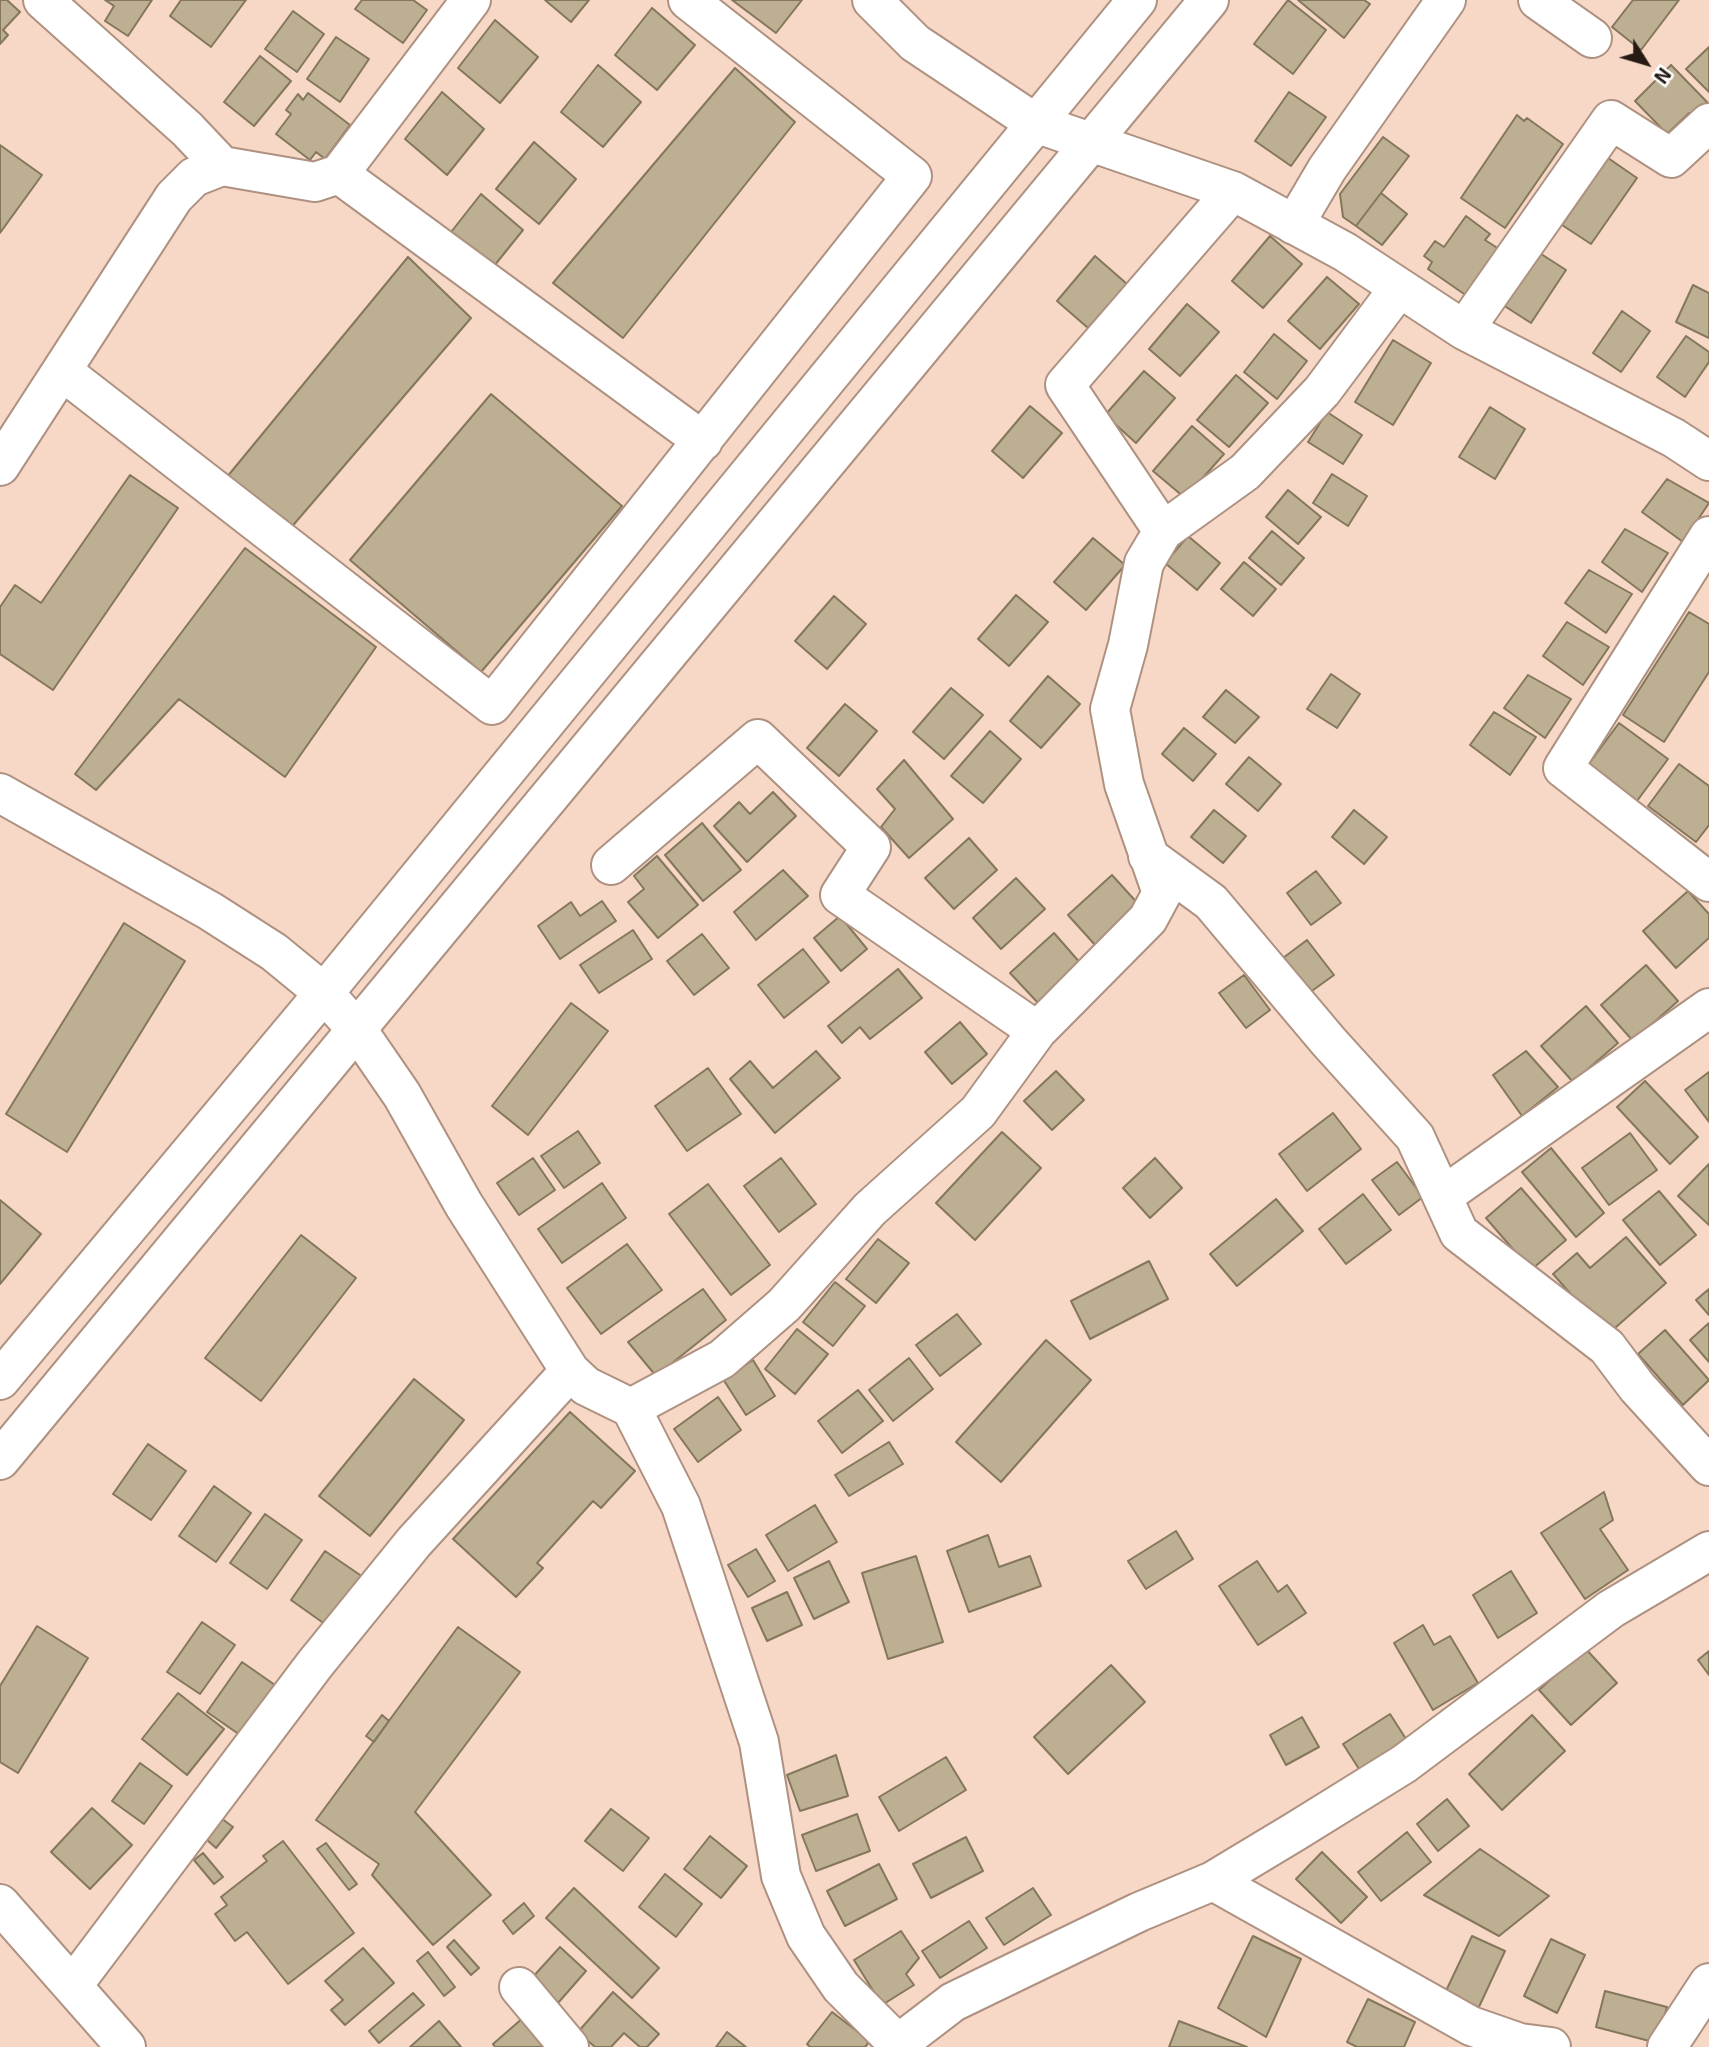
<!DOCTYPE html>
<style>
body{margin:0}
#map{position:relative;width:1709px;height:2047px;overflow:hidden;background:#f7d8c6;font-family:"Exo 2",sans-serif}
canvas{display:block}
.north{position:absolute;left:1611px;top:28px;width:70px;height:70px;-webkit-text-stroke:5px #fff;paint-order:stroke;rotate:127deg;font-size:19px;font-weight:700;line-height:28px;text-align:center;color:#251a14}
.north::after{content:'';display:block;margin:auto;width:24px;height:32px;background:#251a14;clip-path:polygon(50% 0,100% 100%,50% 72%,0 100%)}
</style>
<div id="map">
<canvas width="1709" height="2047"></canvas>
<div class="north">N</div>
</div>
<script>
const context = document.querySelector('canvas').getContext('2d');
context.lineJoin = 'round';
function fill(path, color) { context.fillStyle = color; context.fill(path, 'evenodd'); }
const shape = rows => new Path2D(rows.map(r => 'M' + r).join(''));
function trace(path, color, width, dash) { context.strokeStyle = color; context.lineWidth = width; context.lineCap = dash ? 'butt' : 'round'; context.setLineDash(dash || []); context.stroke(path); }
const building = shape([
 [0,0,7,0,20,12,3,30,8,35,0,44,0,0],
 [105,0,152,0,128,36,105,21,114,6,105,0],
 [181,0,246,0,211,47,170,16,181,0],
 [362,0,413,0,427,10,403,43,355,9,362,0],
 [545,0,589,0,571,22,545,0],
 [732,0,802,0,776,33,732,0],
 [1288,0,1326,30,1293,74,1254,44,1288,0],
 [1298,0,1364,0,1370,4,1344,38,1298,0],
 [1633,0,1679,0,1641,50,1612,27,1633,0],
 [652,8,695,45,657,90,615,55,652,8],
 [293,11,324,34,297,72,265,49,293,11],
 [495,20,538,57,500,103,458,68,495,20],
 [336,37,369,59,340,102,307,79,336,37],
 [1709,47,1709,92,1686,69,1709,47],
 [260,56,291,81,254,126,224,102,260,56],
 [598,65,641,102,603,147,561,112,598,65],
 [1671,65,1707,102,1692,117,1689,113,1667,134,1635,101,1671,65],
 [735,68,795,122,623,338,553,283,735,68],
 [442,92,484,129,447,175,405,139,442,92],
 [1289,92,1326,117,1291,166,1255,141,1289,92],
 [308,93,350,125,325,159,316,152,310,160,276,134,291,114,286,110,298,94,303,100,308,93],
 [1517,115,1524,121,1527,118,1563,144,1505,228,1461,198,1517,115],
 [1383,137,1409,156,1356,226,1343,217,1340,194,1383,137],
 [534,142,576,179,539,224,496,189,534,142],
 [0,145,42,175,0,233,0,145],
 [1608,158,1637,178,1591,244,1562,225,1608,158],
 [1381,193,1407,214,1382,245,1356,226,1381,193],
 [481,194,523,230,486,276,444,241,481,194],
 [1466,216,1490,234,1485,240,1499,249,1467,296,1428,269,1432,262,1424,256,1435,241,1444,247,1466,216],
 [1270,236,1302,264,1263,308,1232,281,1270,236],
 [1538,252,1566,270,1531,323,1503,305,1538,252],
 [1095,256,1127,284,1088,328,1057,301,1095,256],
 [408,257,471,318,289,530,222,483,408,257],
 [1327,277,1359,304,1320,349,1288,321,1327,277],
 [1693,285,1709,293,1709,338,1676,322,1693,285],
 [1187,304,1219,332,1180,376,1149,349,1187,304],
 [1622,311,1650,331,1621,372,1593,353,1622,311],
 [1274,334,1307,361,1277,399,1244,372,1274,334],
 [1686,336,1709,352,1709,362,1685,397,1657,377,1686,336],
 [1393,340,1431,363,1393,425,1355,402,1393,340],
 [1144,371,1175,398,1136,443,1105,415,1144,371],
 [1236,375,1268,403,1229,447,1197,420,1236,375],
 [491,394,622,506,481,672,350,560,491,394],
 [1030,406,1062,433,1023,478,992,451,1030,406],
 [1490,407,1525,429,1495,479,1459,457,1490,407],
 [1327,412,1362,435,1343,464,1308,442,1327,412],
 [1192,426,1224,454,1185,498,1153,471,1192,426],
 [1332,474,1367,496,1348,526,1313,503,1332,474],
 [130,475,178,508,53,690,0,654,0,607,15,585,41,603,130,475],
 [1667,479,1709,503,1683,542,1642,512,1667,479],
 [1288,490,1321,517,1298,544,1266,517,1288,490],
 [1625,529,1668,553,1642,592,1602,562,1625,529],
 [1272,531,1304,558,1281,585,1249,558,1272,531],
 [1188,536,1220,563,1197,590,1165,563,1188,536],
 [1093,538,1125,565,1086,610,1054,582,1093,538],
 [245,548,376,647,285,777,179,699,96,790,75,774,245,548],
 [1244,562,1276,589,1253,616,1221,589,1244,562],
 [1589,570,1632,594,1606,633,1565,603,1589,570],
 [1016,595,1048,622,1009,666,978,639,1016,595],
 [834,596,866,624,827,669,795,641,834,596],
 [1689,612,1709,624,1709,672,1664,742,1623,715,1689,612],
 [1567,622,1609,647,1583,685,1543,656,1567,622],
 [1331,674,1360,694,1337,728,1307,709,1331,674],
 [1528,675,1571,699,1545,738,1504,708,1528,675],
 [1048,676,1080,704,1041,748,1010,721,1048,676],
 [951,688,983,715,944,759,913,732,951,688],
 [1226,690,1259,717,1235,743,1203,717,1226,690],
 [845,704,877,731,839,776,807,748,845,704],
 [1494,712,1536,737,1510,775,1470,745,1494,712],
 [1619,723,1668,759,1637,801,1588,765,1619,723],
 [1184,728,1216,754,1193,781,1162,754,1184,728],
 [990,731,1021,759,983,803,951,776,990,731],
 [1249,757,1281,784,1258,811,1226,784,1249,757],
 [904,760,953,819,909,858,881,827,895,809,877,789,904,760],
 [1679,764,1709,786,1709,825,1696,842,1648,806,1679,764],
 [773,792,796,816,747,862,714,826,739,802,750,814,773,792],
 [1214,810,1246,836,1223,863,1191,837,1214,810],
 [1354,810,1387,837,1364,864,1332,837,1354,810],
 [702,823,741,870,703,901,665,855,702,823],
 [969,838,997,870,954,909,925,878,969,838],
 [657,856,698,905,658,938,628,902,644,889,634,876,657,856],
 [783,870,808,896,756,940,734,912,783,870],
 [1316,871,1341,903,1311,925,1287,893,1316,871],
 [1112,875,1140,906,1096,946,1068,915,1112,875],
 [1016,878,1045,909,1001,949,973,918,1016,878],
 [1688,891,1709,914,1709,938,1676,968,1643,931,1688,891],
 [602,901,616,921,560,959,538,926,571,902,580,916,602,901],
 [840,916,867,949,841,971,814,938,840,916],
 [124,923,185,961,67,1152,6,1114,124,923],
 [633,930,652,959,599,993,580,965,633,930],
 [1054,933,1082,965,1039,1004,1010,973,1054,933],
 [702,934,729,968,694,995,667,961,702,934],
 [1307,940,1334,975,1309,993,1283,958,1307,940],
 [803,949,829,982,784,1018,758,985,803,949],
 [1646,965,1678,1001,1633,1041,1601,1005,1646,965],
 [898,969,922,998,870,1039,860,1027,842,1043,828,1026,898,969],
 [1244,975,1270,1010,1246,1028,1219,993,1244,975],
 [571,1003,608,1031,528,1135,492,1106,571,1003],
 [1586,1006,1618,1043,1573,1082,1541,1046,1586,1006],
 [960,1022,987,1054,952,1084,925,1052,960,1022],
 [816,1051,840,1078,775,1133,730,1079,750,1061,773,1088,816,1051],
 [1526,1051,1558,1087,1522,1116,1493,1075,1526,1051],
 [708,1068,741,1114,687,1151,655,1106,708,1068],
 [1056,1071,1084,1100,1052,1130,1024,1101,1056,1071],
 [1709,1072,1709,1122,1685,1090,1709,1072],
 [1645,1081,1698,1137,1670,1164,1617,1107,1645,1081],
 [1333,1113,1361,1149,1307,1191,1279,1154,1333,1113],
 [578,1131,600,1163,564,1188,541,1156,578,1131],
 [1002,1132,1041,1168,975,1240,936,1203,1002,1132],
 [1630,1133,1657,1170,1609,1205,1582,1168,1630,1133],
 [1551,1148,1604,1213,1576,1237,1522,1172,1551,1148],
 [533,1158,555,1190,519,1215,497,1183,533,1158],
 [781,1158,816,1204,779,1232,744,1186,781,1158],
 [1155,1158,1182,1188,1150,1218,1123,1188,1155,1158],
 [1397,1162,1423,1197,1399,1215,1372,1180,1397,1162],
 [1709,1164,1709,1225,1678,1196,1709,1164],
 [602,1183,626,1218,562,1263,538,1229,602,1183],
 [708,1184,770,1265,731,1295,669,1214,708,1184],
 [1521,1188,1566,1240,1531,1270,1486,1218,1521,1188],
 [1659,1191,1696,1235,1660,1265,1623,1220,1659,1191],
 [1363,1194,1391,1230,1346,1264,1319,1229,1363,1194],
 [1276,1199,1303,1231,1237,1286,1210,1254,1276,1199],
 [0,1200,41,1234,0,1284,0,1200],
 [301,1235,356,1278,261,1401,205,1358,301,1235],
 [1626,1237,1666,1283,1607,1335,1553,1274,1577,1253,1590,1268,1626,1237],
 [878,1239,909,1263,876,1303,846,1279,878,1239],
 [627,1244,662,1290,601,1334,567,1288,627,1244],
 [1149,1261,1168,1299,1090,1339,1071,1301,1149,1261],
 [835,1282,865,1306,833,1346,803,1322,835,1282],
 [703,1289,726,1320,656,1376,628,1342,703,1289],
 [1709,1289,1709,1315,1696,1300,1709,1289],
 [957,1314,981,1344,940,1376,916,1345,957,1314],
 [1709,1323,1709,1362,1690,1340,1709,1323],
 [797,1329,828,1354,795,1394,765,1369,797,1329],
 [1665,1330,1709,1380,1683,1405,1638,1354,1665,1330],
 [1046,1340,1091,1380,1001,1482,956,1442,1046,1340],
 [909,1358,933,1389,893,1421,869,1390,909,1358],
 [753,1360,775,1396,746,1415,723,1379,753,1360],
 [414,1379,464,1420,370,1536,319,1496,414,1379],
 [858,1390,883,1421,842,1453,818,1421,858,1390],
 [718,1397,741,1430,698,1462,674,1429,718,1397],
 [570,1412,635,1471,601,1508,593,1501,537,1563,543,1568,516,1597,453,1539,570,1412],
 [889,1442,903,1464,849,1496,835,1475,889,1442],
 [148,1444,186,1471,151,1520,113,1494,148,1444],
 [214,1486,251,1513,216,1562,179,1536,214,1486],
 [1604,1492,1613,1520,1600,1529,1628,1570,1585,1599,1541,1533,1604,1492],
 [815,1505,837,1542,788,1571,766,1535,815,1505],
 [265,1514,302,1540,267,1589,230,1563,265,1514],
 [1176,1531,1193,1559,1146,1589,1128,1561,1176,1531],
 [988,1535,999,1567,1030,1556,1041,1586,969,1612,947,1551,988,1535],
 [756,1549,775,1581,748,1597,728,1565,756,1549],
 [325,1551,363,1577,329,1627,291,1600,325,1551],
 [916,1556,943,1642,888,1659,862,1573,916,1556],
 [829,1561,849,1602,814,1619,794,1578,829,1561],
 [1257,1561,1278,1592,1287,1585,1306,1613,1258,1645,1219,1586,1257,1561],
 [1511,1571,1537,1613,1498,1638,1473,1595,1511,1571],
 [787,1592,802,1625,767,1641,752,1608,787,1592],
 [202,1622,235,1645,200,1694,167,1672,202,1622],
 [1423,1625,1434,1645,1450,1636,1478,1683,1433,1710,1394,1643,1423,1625],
 [37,1626,88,1658,18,1773,0,1762,0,1686,37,1626],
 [458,1627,520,1672,415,1812,491,1895,433,1945,372,1875,379,1864,316,1820,458,1627],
 [1585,1648,1617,1683,1571,1725,1539,1690,1585,1648],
 [1709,1651,1709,1675,1698,1660,1709,1651],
 [242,1662,275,1685,240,1735,207,1712,242,1662],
 [1111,1665,1145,1702,1068,1774,1034,1737,1111,1665],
 [178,1693,224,1729,187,1775,142,1739,178,1693],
 [1390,1714,1408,1742,1361,1772,1343,1744,1390,1714],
 [382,1715,389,1721,374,1742,366,1736,382,1715],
 [1532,1715,1565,1751,1502,1810,1469,1774,1532,1715],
 [1302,1717,1319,1747,1286,1765,1270,1735,1302,1717],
 [836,1755,848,1796,800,1811,787,1775,836,1755],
 [946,1757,966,1790,899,1831,879,1797,946,1757],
 [140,1763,172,1786,144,1824,112,1801,140,1763],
 [1447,1799,1469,1826,1438,1851,1417,1824,1447,1799],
 [92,1808,132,1845,90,1889,51,1852,92,1808],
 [611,1809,649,1838,623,1871,585,1841,611,1809],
 [857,1814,870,1851,816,1871,802,1835,857,1814],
 [221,1818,233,1827,216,1848,206,1839,221,1818],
 [1407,1832,1431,1862,1381,1901,1358,1872,1407,1832],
 [710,1836,747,1866,721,1898,684,1869,710,1836],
 [966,1837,983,1871,931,1898,913,1864,966,1837],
 [283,1841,354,1933,288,1984,247,1932,235,1941,215,1914,227,1905,221,1897,267,1861,263,1856,283,1841],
 [326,1843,357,1884,349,1890,317,1849,326,1843],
 [1480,1849,1549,1896,1499,1936,1424,1895,1480,1849],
 [1322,1852,1367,1897,1341,1923,1296,1879,1322,1852],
 [203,1853,223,1877,214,1884,194,1860,203,1853],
 [879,1864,897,1899,845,1926,827,1891,879,1864],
 [665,1874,702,1904,676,1937,639,1907,665,1874],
 [574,1888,659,1968,632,1998,546,1918,574,1888],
 [1033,1888,1051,1915,1004,1945,986,1918,1033,1888],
 [524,1903,534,1916,513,1934,503,1921,524,1903],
 [969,1921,987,1948,940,1978,922,1951,969,1921],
 [901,1931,919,1958,906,1974,914,1985,882,2005,854,1960,901,1931],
 [1253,1936,1301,1959,1266,2037,1218,2008,1253,1936],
 [1472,1936,1505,1951,1478,2009,1445,1993,1472,1936],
 [1551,1939,1585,1955,1557,2013,1524,1996,1551,1939],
 [454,1940,479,1968,471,1975,447,1947,454,1940],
 [560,1947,586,1971,558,2003,531,1979,560,1947],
 [363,1948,394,1983,345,2025,331,2010,343,2000,325,1981,363,1948],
 [428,1952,455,1987,444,1996,417,1961,428,1952],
 [1605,1991,1667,2007,1657,2043,1596,2027,1605,1991],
 [613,1992,659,2034,647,2047,640,2047,624,2033,611,2047,595,2047,578,2032,613,1992],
 [413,1993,424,2005,379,2043,369,2031,413,1993],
 [1368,1999,1415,2022,1404,2047,1357,2047,1347,2042,1368,1999],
 [832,2012,870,2041,865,2047,810,2047,807,2044,832,2012],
 [524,2017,544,2042,541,2044,543,2047,495,2047,493,2044,524,2017],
 [439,2021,461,2047,410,2047,439,2021],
 [1179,2021,1247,2047,1169,2047,1179,2021],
 [727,2032,746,2047,716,2047,727,2032]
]);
const minor = shape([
 [872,0,915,43,1035,123,1233,191,1345,252,1464,330,1674,438,1709,461],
 [1538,0,1592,38],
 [222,166,315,182,339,174,471,0],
 [339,174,703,441],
 [1294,225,1327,169,1446,0],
 [1464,330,1611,120,1671,158,1709,123],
 [62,371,492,705,912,176,688,0],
 [0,466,174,197,194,177,222,166,187,129,43,0],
 [1163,531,1245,472,1322,391,1399,288],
 [1709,536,1563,768,1709,882],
 [0,793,210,911,274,952,324,993,358,1031,402,1095,464,1205,570,1371,586,1386,631,1408,681,1506,759,1742,781,1876,806,1936,841,1987,898,2044,953,2002,1139,1912,1213,1881,1296,1831,1404,1764,1611,1609,1709,1551],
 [1148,856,1211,902,1329,1042,1415,1137,1459,1233,1607,1347,1637,1387,1709,1466],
 [611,865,758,739,871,847,840,895,1037,1031],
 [1443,1196,1709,1008],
 [0,1380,324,993,1137,0],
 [631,1408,722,1359,784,1305,870,1209,978,1112,1037,1031,1148,919,1162,893,1124,784,1110,709,1128,645,1144,563,1163,531,1065,385,1233,191],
 [0,1460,1209,0],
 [1213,1881,1471,2026,1520,2043,1551,2047],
 [0,1904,126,2047],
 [73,1985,315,1664,414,1542,570,1371],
 [519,1987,569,2047],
 [1667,2047,1709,1983]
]);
fill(building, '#bcaf92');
trace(building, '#84775c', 2);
trace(minor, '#ae9180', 42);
trace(minor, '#fff', 38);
</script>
